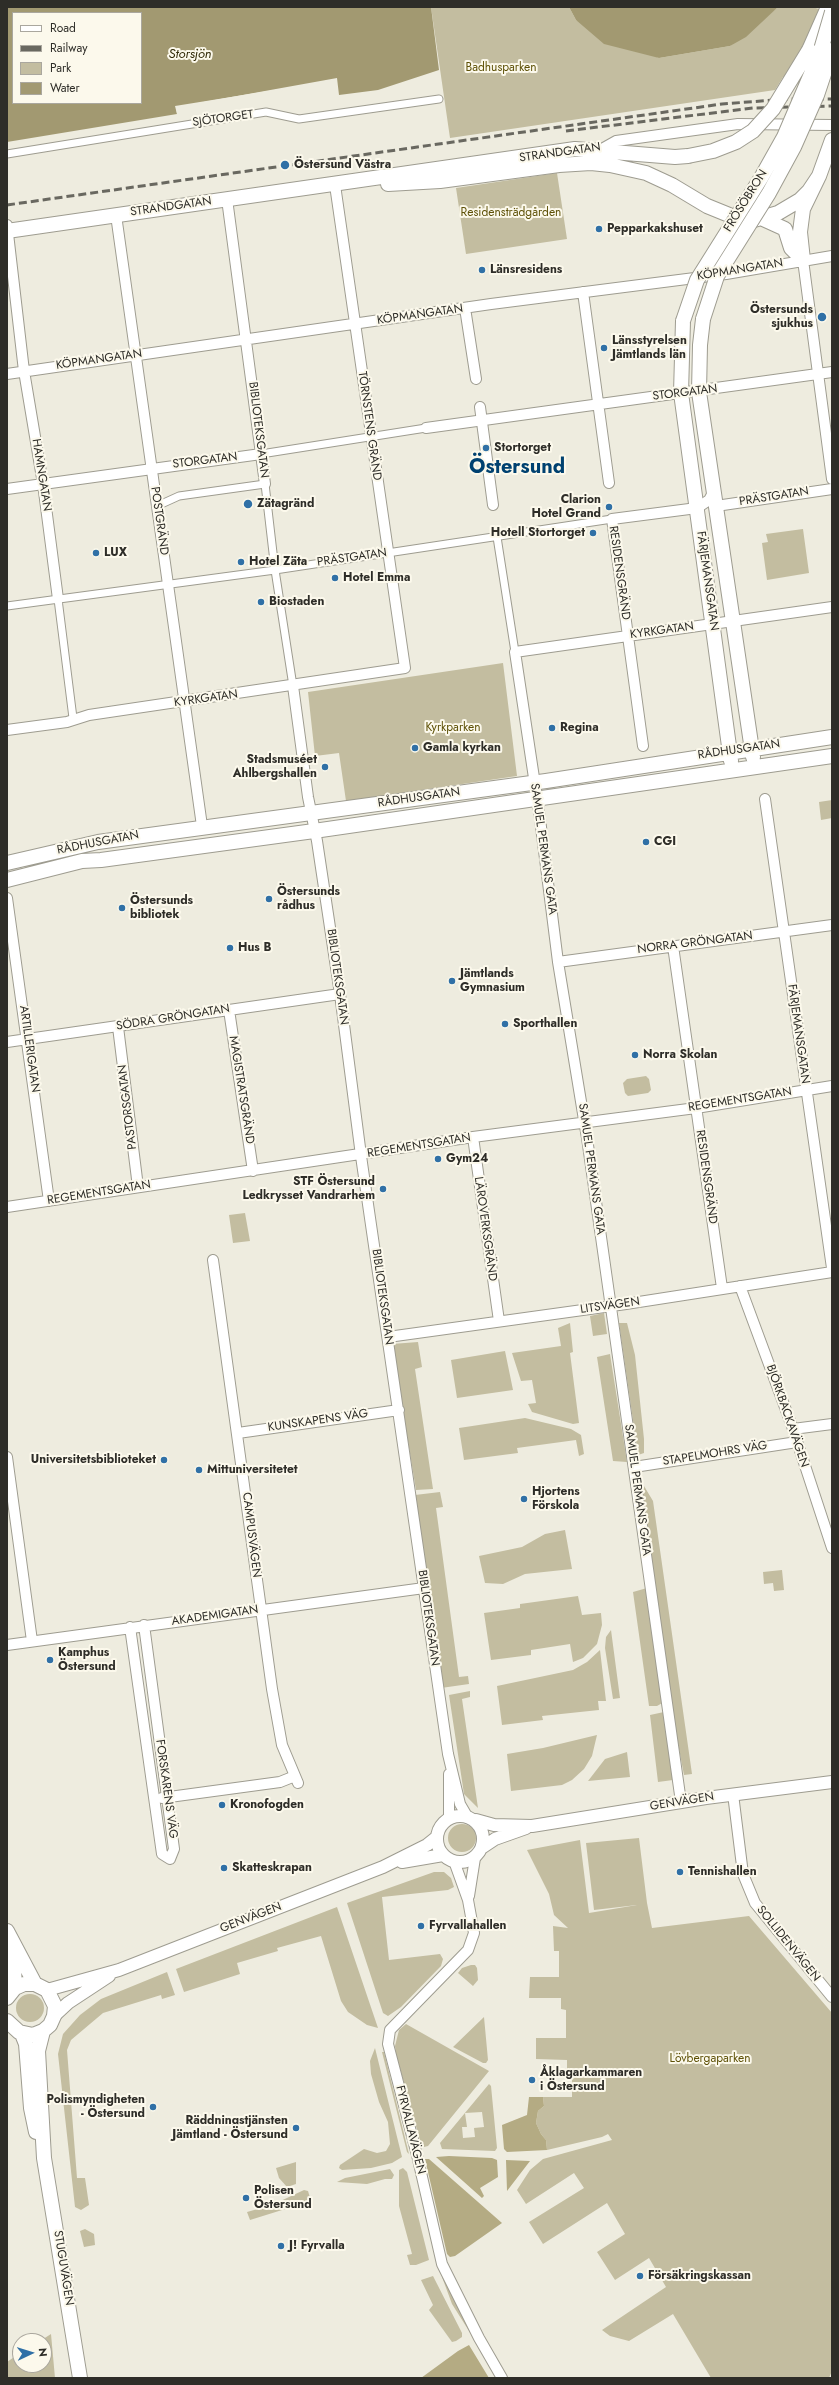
<!DOCTYPE html>
<meta charset="utf-8">
<style>
body{margin:0}
#map{position:relative;width:839px;height:2385px;overflow:hidden;background:#eeecdf;font-family:Jost,sans-serif}
canvas{display:block}
.frame{position:absolute;inset:0;border:8px solid #2e2d28;pointer-events:none}
.legend{position:absolute;left:12px;top:12px;width:130px;height:92px;box-sizing:border-box;background:#fcf9ec;border:1px solid #aaa79e;margin:0;padding:5px 7px;list-style:none;font-size:12px;color:#2e2d28}
.legend li{display:flex;align-items:center;gap:8px;height:20px}
.legend b{width:20px;border:1px solid #aaa79e}
.north{position:absolute;left:12px;top:2333px;width:40px;height:40px;box-sizing:border-box;background:#fcf9ec;border:1px solid #aaa79e;border-radius:50%;rotate:86deg;font-size:11px;font-weight:700;line-height:16px;text-align:center;color:#2e2d28}
.north::after{content:'';display:block;margin:auto;width:14px;height:18px;background:#3070a6;clip-path:polygon(50% 0,100% 100%,50% 72%,0 100%)}
</style>
<div id="map">
<canvas width="839" height="2385"></canvas>
<div class="frame"></div>
<ul class="legend">
<li><b style="height:5px;background:#fff"></b>Road</li>
<li><b style="height:5px;background:#696860"></b>Railway</li>
<li><b style="height:11px;background:#c3bda0"></b>Park</li>
<li><b style="height:11px;background:#a29971"></b>Water</li>
</ul>
<div class="north">N</div>
</div>
<script>
const context = document.querySelector('canvas').getContext('2d');
context.lineJoin = 'round';
function fill(path, color) { context.fillStyle = color; context.fill(path, 'evenodd'); }
const shape = rows => new Path2D(rows.map(r => 'M' + r).join(''));
function trace(path, color, width, dash) { context.strokeStyle = color; context.lineWidth = width; context.lineCap = dash ? 'butt' : 'round'; context.setLineDash(dash || []); context.stroke(path); }
function drawText(font, color, halo, rows, align = 'center') {
  context.font = font + ' Jost,sans-serif'; context.lineWidth = 4; context.setLineDash([]); context.textBaseline = 'middle'; context.strokeStyle = halo; context.fillStyle = color; for (const [text, x, y, turn = 0] of rows) {
    context.save(); context.translate(x, y); context.rotate((+turn || 0) * Math.PI / 180); context.textAlign = isNaN(turn) ? turn : align; if (halo) context.strokeText(text, 0, 0); context.fillText(text, 0, 0); context.restore();
  }
}
const green = shape([
 [431,7,569,7,576,20,659,58,730,46,778,7,811,7,820,9,815,18,832,20,832,76,783,77,775,90,450,138],
 [557,173,567,239,466,254,456,188],
 [803,529,809,573,767,580,762,543,768,542,766,534],
 [503,663,517,776,346,801,339,753,315,756,308,692],
 [832,800,832,818,821,820,819,802],
 [646,1076,649,1079,651,1090,648,1093,628,1096,625,1093,623,1083,627,1079],
 [245,1213,250,1241,233,1243,229,1215],
 [604,1313,607,1334,593,1336,590,1316],
 [570,1323,573,1352,570,1353,579,1423,573,1424,532,1412,528,1404,536,1403,532,1380,521,1381,512,1353,561,1346,558,1328],
 [619,1323,627,1323,635,1355,644,1439,644,1453,638,1455],
 [418,1342,422,1367,415,1369,433,1489,416,1490,392,1344],
 [505,1351,513,1390,457,1398,451,1360],
 [610,1354,627,1462,613,1461,597,1357],
 [525,1418,571,1429,581,1435,584,1454,579,1456,576,1440,517,1448,518,1453,464,1460,459,1428],
 [640,1486,644,1486,653,1501,692,1774,684,1775,675,1728],
 [440,1492,443,1507,436,1508,459,1677,468,1676,469,1684,441,1688,415,1495],
 [565,1530,572,1569,525,1574,503,1584,485,1583,479,1556,522,1547,545,1534],
 [782,1570,784,1590,774,1591,773,1583,764,1584,763,1572],
 [647,1588,664,1702,657,1706,649,1706,633,1592],
 [578,1596,582,1615,601,1613,602,1625,597,1644,583,1658,573,1662,570,1644,531,1650,531,1655,491,1660,484,1613,520,1608,520,1604],
 [611,1630,620,1698,613,1699,605,1648,606,1637],
 [600,1650,606,1701,598,1701,599,1710,542,1716,543,1720,502,1725,497,1686,573,1670,587,1662],
 [470,1691,470,1697,462,1699,478,1808,464,1794,449,1695],
 [664,1712,673,1780,658,1782,650,1715],
 [597,1735,592,1756,584,1769,572,1780,562,1785,511,1791,507,1754,543,1748],
 [627,1752,630,1777,588,1781,605,1759],
 '448 1838a14 14 0 1 1 28 0a14 14 0 1 1-28 0Z',
 [639,1838,647,1903,652,1928,749,1916,832,2013,832,2371,829,2378,711,2378,673,2314,629,2341,610,2336,602,2330,666,2287,649,2258,615,2280,597,2252,625,2234,607,2203,543,2244,529,2222,584,2188,574,2173,526,2204,517,2190,530,2170,543,2159,612,2140,608,2134,602,2137,547,2150,546,2140,541,2134,536,2123,538,2111,544,2106,543,2097,572,2097,572,2072,567,2071,567,2060,536,2059,536,2038,566,2038,566,2010,561,2009,561,1998,529,1998,530,1977,559,1977,559,1951,554,1951,553,1926,568,1928,554,1915,549,1894,527,1850,580,1840,589,1913,637,1905,594,1910,586,1843],
 [434,1872,444,1872,451,1878,454,1887,448,1890,382,1897,389,1960,440,1954,443,1959,441,1966,401,2007,388,2016,383,2013,347,1903],
 [337,1907,378,2028,367,2025,348,2012,341,2001,321,1936,277,1948,278,1951,237,1963,240,1974,184,1992,176,1969],
 [471,1965,475,1965,477,1968,478,1980,473,1986,458,1973,462,1968],
 [167,1972,175,1995,162,1999,161,1995,103,2013,71,2040,67,2050,77,2178,85,2178,89,2205,81,2210,75,2207,58,2054,63,2034,80,2015,101,1999],
 '16 2008a14 14 0 1 1 28 0a14 14 0 1 1-28 0Z',
 [484,2017,488,2060,486,2063,483,2063,453,2047],
 [406,2024,489,2071,428,2146,424,2147,421,2144,396,2054,395,2046,399,2030],
 [375,2048,402,2157,392,2163,371,2168,342,2170,339,2168,340,2165,364,2149,377,2153,386,2151,390,2144,388,2122,379,2102,371,2074,370,2061],
 [382,2052,384,2052,409,2154,407,2152],
 [489,2084,491,2086,497,2148,495,2151,442,2149,440,2143],
 [482,2112,484,2127,474,2128,475,2137,463,2138,462,2127,467,2127,465,2113],
 [296,2162,296,2184,287,2187,279,2178,276,2168],
 [403,2168,407,2172,429,2260,416,2265,410,2265,407,2255,412,2254,399,2206,399,2170],
 [390,2169,394,2175,392,2179,385,2179,367,2184,337,2182,345,2178],
 [304,2190,308,2191,311,2201,250,2220,247,2212,272,2205],
 [85,2229,94,2234,95,2245,84,2247,80,2231],
 [433,2276,462,2333,462,2337,456,2341,452,2342,429,2310,433,2305,421,2280],
 [442,2277,445,2279,469,2331,452,2304],
 [51,2334,55,2378,7,2378,7,2362,20,2353,20,2365,44,2365,44,2341,40,2341]
]);
const forest = shape([
 [529,2097,543,2097,544,2106,538,2111,536,2123,541,2134,546,2140,547,2150,507,2152,504,2149,502,2125,527,2115],
 [449,2156,492,2158,497,2160,498,2177,480,2188,484,2196,482,2198,436,2157],
 [425,2159,429,2159,502,2223,455,2256,450,2257,447,2254],
 [506,2160,530,2161,507,2191],
 [469,2345,489,2378,421,2378,458,2351]
]);
const water = shape([
 [7,7,431,7,439,70,378,90,339,95,337,78,176,107,177,114,7,142],
 [13,13,141,13,141,103,13,103],
 [569,7,778,7,746,37,730,46,659,58,604,44,576,20]
]);
const pier = shape([
 [287,88,288,90,178,108,179,114,177,114,175,106]
]);
const pedestrian = shape([
 [7,154,266,112,299,119,439,99],
 [261,454,426,428],
 [157,506,179,496,265,484,275,570,293,686],
 [497,537,515,652],
 [58,599,73,718],
 [7,606,275,570,612,519]
]);
const minor = shape([
 [600,150,616,141,738,124,832,125],
 [227,199,265,484],
 [116,215,202,826],
 [7,225,24,371,43,484,58,599],
 [803,260,832,479],
 [583,292,609,483],
 [465,308,476,379],
 [7,374,491,304,726,274,832,256],
 [480,407,493,505],
 [426,428,832,372],
 [7,489,261,454],
 [716,506,832,489],
 [293,686,308,797,317,841,340,994,362,1163,448,1754,460,1804,467,1816],
 [7,730,67,722,89,715,405,668,335,185],
 [643,746,612,519,697,508,709,500,714,491],
 [765,799,832,1268],
 [7,898,49,1201],
 [673,946,722,1288],
 [558,962,832,925],
 [229,1010,253,1171],
 [118,1027,138,1187],
 [7,1042,340,994],
 [473,1137,499,1321],
 [7,1207,473,1137,696,1108,832,1086],
 [213,1260,272,1689,282,1745,298,1783],
 [740,1286,793,1429,832,1548],
 [388,1337,626,1304,832,1272],
 [793,1429,832,1424],
 [238,1433,399,1410],
 [7,1457,32,1641],
 [634,1467,797,1442],
 [130,1627,162,1854,170,1859,174,1849,144,1625],
 [7,1645,424,1588],
 [449,1774,449,1817],
 [733,1794,743,1874,755,1903,832,1997],
 [162,1798,280,1782,295,1776],
 [681,1802,587,1138,558,962,539,811,515,652,832,607],
 [454,1861,468,1900,474,1933,468,1950,390,2030,388,2044,417,2155,442,2264,479,2338,502,2378],
 [469,1896,475,1858]
]);
const tertiary = shape([
 '437 1839a23 23 0 1 1 46 0a23 23 0 1 1-46 0Z',
 [476,1820,494,1825,532,1826,706,1798,832,1782],
 [483,1847,495,1839,526,1828],
 [402,1862,443,1855],
 [47,1990,119,1970,383,1867,427,1845,437,1837],
 [54,2016,68,2003,109,1976]
]);
const secondary = shape([
 [809,50,828,7],
 [388,184,440,181,559,165,591,163,610,165,646,173,672,185,707,206,739,219,754,220,778,213,800,200,809,191,819,176],
 [763,219,785,229,791,248,803,260],
 [7,231,575,149,675,157,688,156],
 [803,260,800,232,803,209,819,176,832,140],
 [703,319,700,345,699,392,753,757],
 [683,321,681,393,731,761],
 [7,863,98,842,546,781,832,737],
 [7,880,82,861,101,860,314,831,832,756],
 [7,1931,35,1984],
 [13,1950,15,1988],
 [7,1998,15,1988,24,1984,35,1984,47,1990,55,2006,54,2016,50,2025,43,2031,33,2035,19,2032,7,2021],
 [43,2031,38,2051,44,2158,80,2378],
 [22,2034,26,2044,31,2108,36,2132]
]);
const rail = shape([
 [566,131,753,108,832,106],
 [7,205,722,104,787,99,832,99]
]);
const secondaryBridge = shape([
 [688,156,713,151,736,142,753,131,773,109,809,50],
 [703,319,717,276,769,193,794,147,817,95,832,50],
 [683,321,697,280,761,178,784,137,820,53,832,12]
]);
const markers = [
 [285,165,5,"#3070a6"],
 [599,229,4,"#3070a6"],
 [482,270,4,"#3070a6"],
 [822,317,5,"#3070a6"],
 [604,348,4,"#3070a6"],
 [486,448,4,"#3070a6"],
 [248,504,5,"#3070a6"],
 [609,507,4,"#3070a6"],
 [593,533,4,"#3070a6"],
 [96,553,4,"#3070a6"],
 [241,562,4,"#3070a6"],
 [335,578,4,"#3070a6"],
 [261,602,4,"#3070a6"],
 [552,728,4,"#3070a6"],
 [415,748,4,"#3070a6"],
 [325,767,4,"#3070a6"],
 [646,842,4,"#3070a6"],
 [269,899,4,"#3070a6"],
 [122,908,4,"#3070a6"],
 [230,948,4,"#3070a6"],
 [452,981,4,"#3070a6"],
 [505,1024,4,"#3070a6"],
 [635,1055,4,"#3070a6"],
 [438,1159,4,"#3070a6"],
 [383,1189,4,"#3070a6"],
 [164,1460,4,"#3070a6"],
 [199,1470,4,"#3070a6"],
 [524,1499,4,"#3070a6"],
 [50,1660,4,"#3070a6"],
 [222,1805,4,"#3070a6"],
 [224,1868,4,"#3070a6"],
 [680,1872,4,"#3070a6"],
 [421,1926,4,"#3070a6"],
 [532,2080,4,"#3070a6"],
 [153,2107,4,"#3070a6"],
 [296,2128,4,"#3070a6"],
 [246,2198,4,"#3070a6"],
 [281,2246,4,"#3070a6"],
 [640,2276,4,"#3070a6"]
];
const parkNames = [
 ["Badhusparken",501,68],
 ["Residensträdgården",511,213],
 ["Kyrkparken",453,728],
 ["Lövbergaparken",710,2059]
];
const streetNames = [
 ["SJÖTORGET",223,119,-8],
 ["STRANDGATAN",560,153,-8],
 ["FRÖSÖBRON",746,201,-58],
 ["STRANDGATAN",171,207,-8],
 ["KÖPMANGATAN",740,270,-9],
 ["KÖPMANGATAN",420,315,-8],
 ["KÖPMANGATAN",99,360,-8],
 ["STORGATAN",685,393,-7],
 ["TÖRNSTENS GRÄND",369,426,82],
 ["BIBLIOTEKSGATAN",258,430,83],
 ["STORGATAN",205,461,-7],
 ["HAMNGATAN",41,475,81],
 ["PRÄSTGATAN",774,497,-9],
 ["POSTGRÄND",159,521,82],
 ["PRÄSTGATAN",352,558,-8],
 ["RESIDENSGRÄND",619,573,82],
 ["FÄRJEMANSGATAN",707,581,82],
 ["KYRKGATAN",662,631,-8],
 ["KYRKGATAN",206,699,-8],
 ["RÅDHUSGATAN",739,750,-8],
 ["RÅDHUSGATAN",419,798,-8],
 ["RÅDHUSGATAN",98,843,-11],
 ["SAMUEL PERMANS GATA",543,849,82],
 ["NORRA GRÖNGATAN",695,943,-7],
 ["BIBLIOTEKSGATAN",337,977,82],
 ["SÖDRA GRÖNGATAN",173,1018,-9],
 ["FÄRJEMANSGATAN",798,1034,82],
 ["ARTILLERIGATAN",29,1049,82],
 ["MAGISTRATSGRÄND",241,1090,81],
 ["REGEMENTSGATAN",740,1100,-9],
 ["PASTORSGATAN",128,1107,-97],
 ["REGEMENTSGATAN",419,1146,-9],
 ["SAMUEL PERMANS GATA",591,1169,82],
 ["RESIDENSGRÄND",706,1177,82],
 ["REGEMENTSGATAN",99,1193,-9],
 ["LÄROVERKSGRÄND",485,1229,82],
 ["BIBLIOTEKSGATAN",382,1297,82],
 ["LITSVÄGEN",610,1306,-8],
 ["BJÖRKBACKAVÄGEN",787,1416,71],
 ["KUNSKAPENS VÄG",318,1421,-8],
 ["STAPELMOHRS VÄG",715,1454,-9],
 ["SAMUEL PERMANS GATA",637,1490,82],
 ["CAMPUSVÄGEN",251,1535,83],
 ["AKADEMIGATAN",215,1616,-8],
 ["BIBLIOTEKSGATAN",428,1618,82],
 ["FORSKARENS VÄG",166,1789,82],
 ["GENVÄGEN",682,1802,-9],
 ["GENVÄGEN",251,1918,-21],
 ["SOLLIDENVÄGEN",788,1944,51],
 ["FYRVALLAVÄGEN",410,2130,76],
 ["STUGUVÄGEN",63,2268,81]
];
const poiNames = [
 ["Östersund Västra",294,165],
 ["Pepparkakshuset",607,229],
 ["Länsresidens",490,270],
 ["Östersunds",813,310,"right"],
 ["sjukhus",813,324,"right"],
 ["Länsstyrelsen",612,341],
 ["Jämtlands län",612,355],
 ["Stortorget",494,448],
 ["Clarion",601,500,"right"],
 ["Hotel Grand",601,514,"right"],
 ["Zätagränd",257,504],
 ["Hotell Stortorget",585,533,"right"],
 ["LUX",104,553],
 ["Hotel Zäta",249,562],
 ["Hotel Emma",343,578],
 ["Biostaden",269,602],
 ["Regina",560,728],
 ["Gamla kyrkan",423,748],
 ["Stadsmuséet",317,760,"right"],
 ["Ahlbergshallen",317,774,"right"],
 ["CGI",654,842],
 ["Östersunds",277,892],
 ["rådhus",277,906],
 ["Östersunds",130,901],
 ["bibliotek",130,915],
 ["Hus B",238,948],
 ["Jämtlands",460,974],
 ["Gymnasium",460,988],
 ["Sporthallen",513,1024],
 ["Norra Skolan",643,1055],
 ["Gym24",446,1159],
 ["STF Östersund",375,1182,"right"],
 ["Ledkrysset Vandrarhem",375,1196,"right"],
 ["Universitetsbiblioteket",156,1460,"right"],
 ["Mittuniversitetet",207,1470],
 ["Hjortens",532,1492],
 ["Förskola",532,1506],
 ["Kamphus",58,1653],
 ["Östersund",58,1667],
 ["Kronofogden",230,1805],
 ["Skatteskrapan",232,1868],
 ["Tennishallen",688,1872],
 ["Fyrvallahallen",429,1926],
 ["Åklagarkammaren",540,2073],
 ["i Östersund",540,2087],
 ["Polismyndigheten",145,2100,"right"],
 ["- Östersund",145,2114,"right"],
 ["Räddningstjänsten",288,2121,"right"],
 ["Jämtland - Östersund",288,2135,"right"],
 ["Polisen",254,2191],
 ["Östersund",254,2205],
 ["J! Fyrvalla",289,2246],
 ["Försäkringskassan",648,2276]
];
const waterNames = [
 ["Storsjön",190,55]
];
const townNames = [
 ["Östersund",517,468]
];
fill(green, '#c3bda0');
fill(forest, '#b4ab83');
fill(water, '#a29971');
fill(pier, '#eeecdf');
trace(pedestrian, '#9e9c90', 9);
trace(minor, '#9e9c90', 12);
trace(tertiary, '#9e9c90', 14);
trace(secondary, '#9e9c90', 16);
trace(pedestrian, '#fff', 7);
trace(minor, '#fff', 10);
trace(tertiary, '#fff', 12);
trace(secondary, '#fff', 14);
trace(rail, '#696860', 3, [8, 4]);
trace(secondaryBridge, '#9e9c90', 16, []);
trace(secondaryBridge, '#fff', 14);
for (const [x, y, r, color] of markers) { const dot = new Path2D(); dot.arc(x, y, r, 0, 2 * Math.PI); context.fillStyle = color; context.fill(dot); trace(dot, '#fcf9ec', 1.5); }
drawText('12px', '#5e5107', '#fcf9ec', parkNames);
drawText('12px', '#2e2d28', '#fcf9ec', streetNames);
drawText('bold 12px', '#2e2d28', '#fcf9ec', poiNames, 'left');
drawText('italic 13px', '#302906', '#fcf9ec', waterNames);
drawText('bold 20px', '#004170', '#fcf9ec', townNames);
</script>
